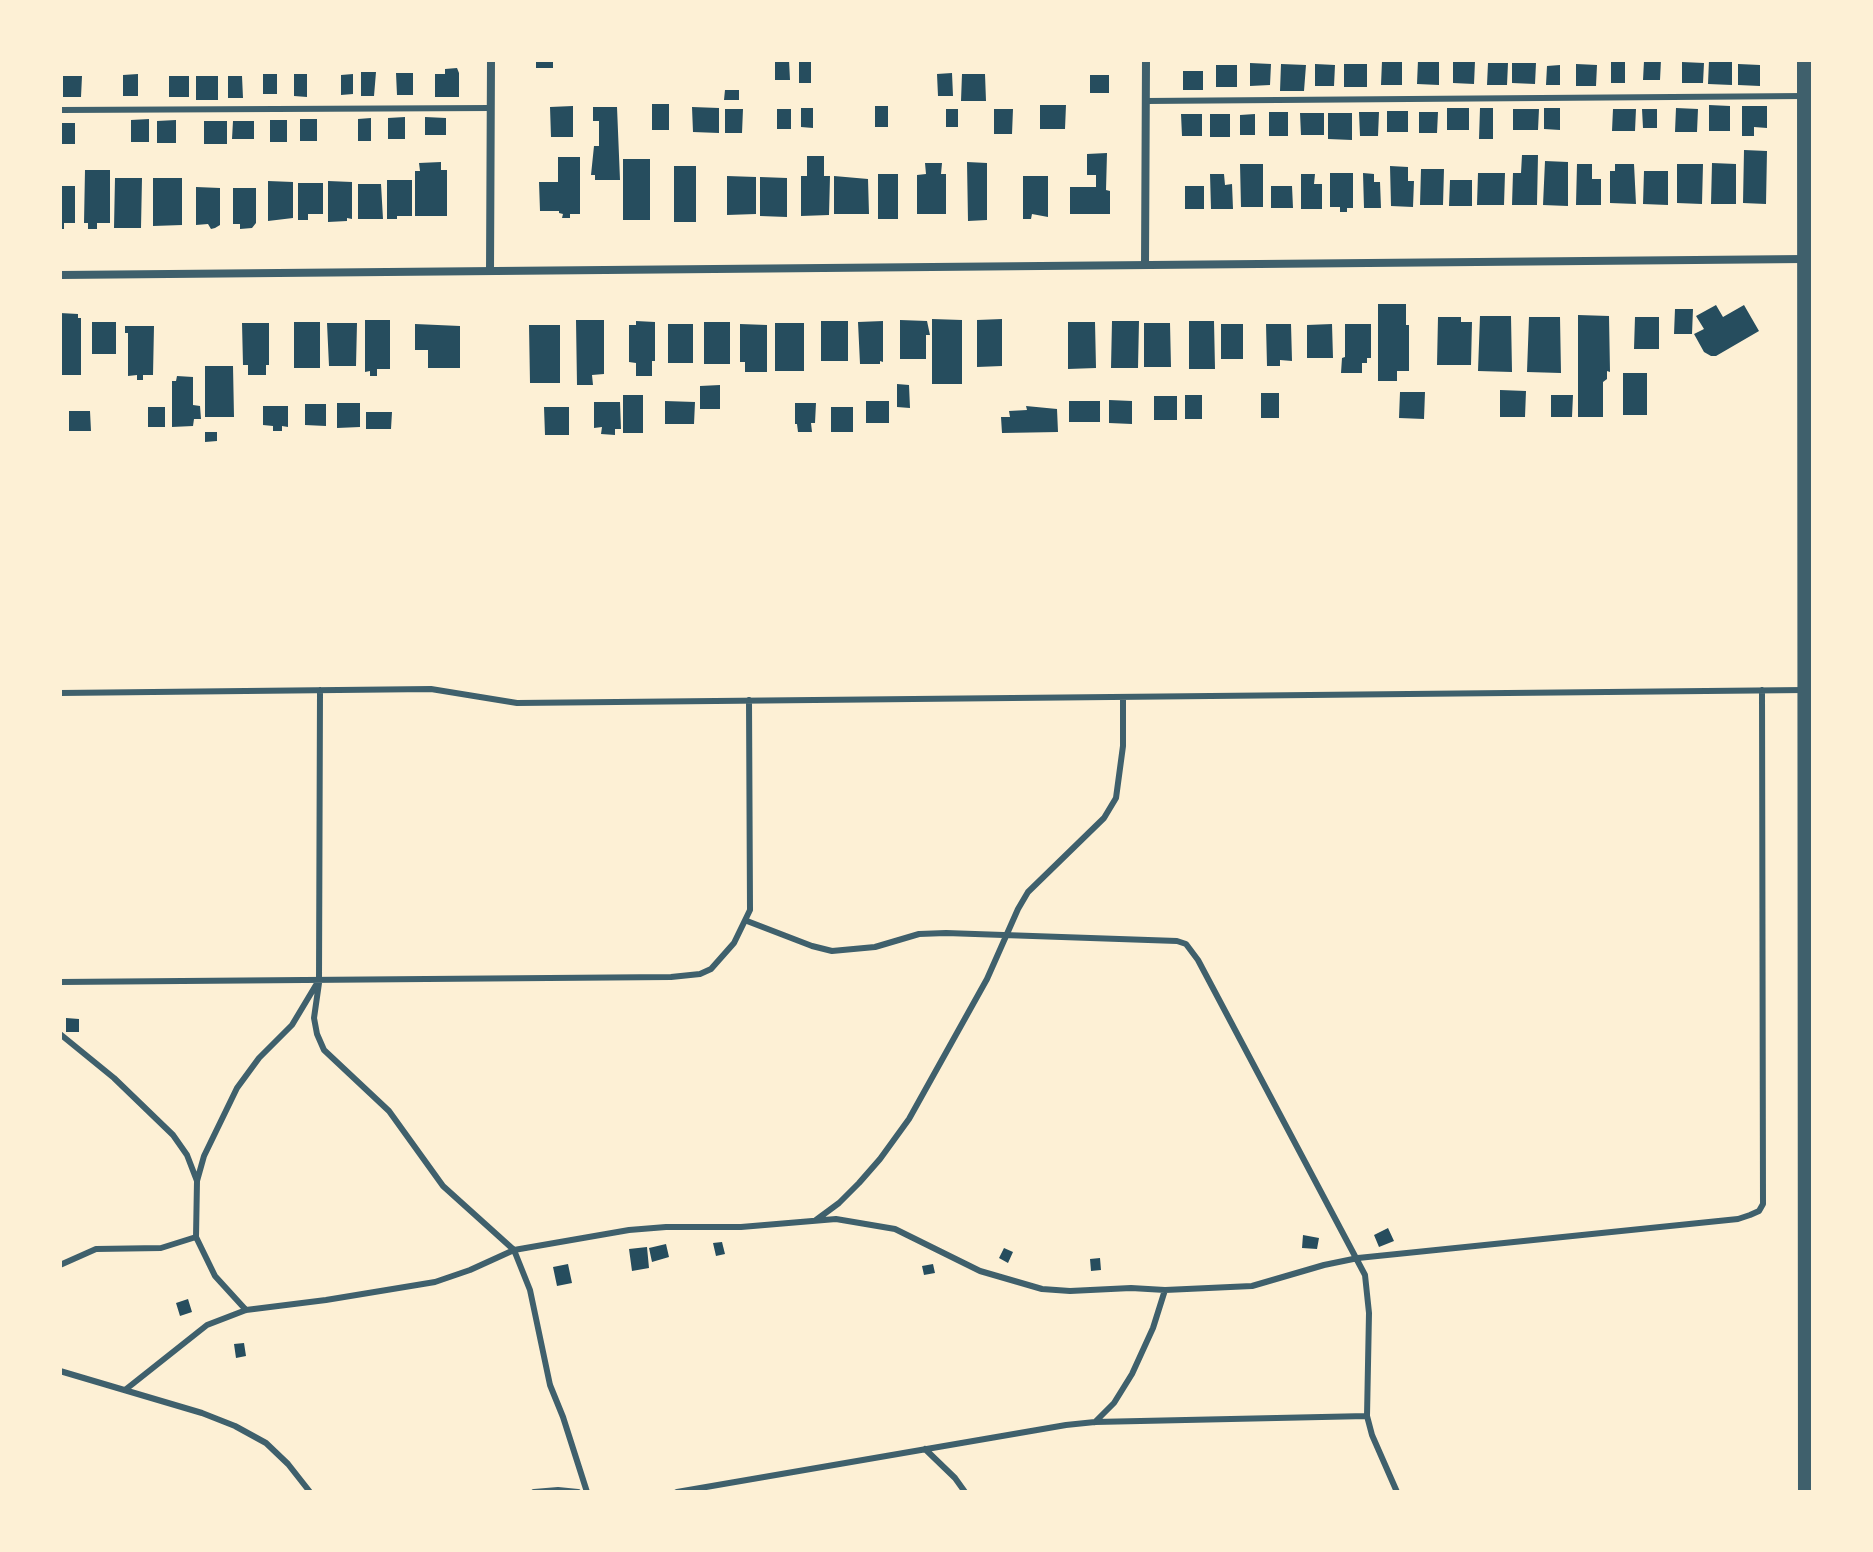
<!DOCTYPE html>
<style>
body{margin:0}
#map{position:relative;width:1873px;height:1552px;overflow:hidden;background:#fdf0d5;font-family:"PT Serif",serif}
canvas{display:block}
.frame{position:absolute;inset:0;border:62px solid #fdf0d5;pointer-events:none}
</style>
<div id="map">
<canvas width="1873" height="1552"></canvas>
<div class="frame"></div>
</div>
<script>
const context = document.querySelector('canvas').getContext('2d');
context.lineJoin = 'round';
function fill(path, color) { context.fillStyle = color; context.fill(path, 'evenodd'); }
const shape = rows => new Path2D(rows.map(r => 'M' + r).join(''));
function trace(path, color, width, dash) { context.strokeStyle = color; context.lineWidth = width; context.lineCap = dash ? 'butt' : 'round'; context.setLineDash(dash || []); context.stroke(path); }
const building = shape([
 [536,60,553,60,553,68,536,68],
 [775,60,789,60,790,80,775,80],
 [799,60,811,60,811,83,799,83],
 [1418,60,1439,60,1439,85,1417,84],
 [1661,60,1660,80,1643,80,1644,61],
 [1709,60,1732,60,1732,85,1708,84],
 [1382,61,1402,62,1402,85,1381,85],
 [1453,61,1475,61,1474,84,1453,83],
 [1611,61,1625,62,1625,83,1611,83],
 [1682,62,1704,63,1703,83,1682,83],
 [1250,63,1271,64,1270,85,1250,86],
 [1488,63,1508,63,1507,85,1487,85],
 [1512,63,1536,63,1535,84,1512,83],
 [1281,64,1306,65,1304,91,1280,91],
 [1315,64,1335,65,1334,86,1315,86],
 [1344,64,1367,64,1367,87,1344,87],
 [1576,64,1597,65,1596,86,1576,86],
 [1738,64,1760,65,1760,86,1738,85],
 [1216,65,1237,65,1237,87,1216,87],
 [1560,65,1560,85,1546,85,1547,66],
 [457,68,459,73,459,97,435,97,435,74,445,74,445,69],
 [1183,71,1203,71,1203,90,1183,90],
 [361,72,376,72,374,96,361,96],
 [396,73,413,73,413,95,397,95],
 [952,73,953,96,938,96,937,74],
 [138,74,138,96,123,96,123,75],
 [263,74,277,74,277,94,263,94],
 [294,74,307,74,307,97,294,96],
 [353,74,353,94,341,95,341,75],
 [962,74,985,74,986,101,961,101],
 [1090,75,1109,75,1109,93,1090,93],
 [63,76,82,76,81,97,63,97],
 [169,76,189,76,189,97,169,97],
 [196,76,218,76,218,100,196,100],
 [228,76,242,76,243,98,228,98],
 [725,90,739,90,739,100,724,100],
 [652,104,669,104,669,130,652,130],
 [1040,105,1066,105,1065,129,1040,129],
 [1709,105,1730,106,1730,131,1709,131],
 [573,106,573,137,551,137,550,107],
 [875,106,888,106,888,127,875,127],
 [1742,106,1767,106,1767,128,1754,127,1754,136,1742,136],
 [593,107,617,107,620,180,595,180,595,175,591,175,594,146,599,146,599,121,593,121],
 [692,107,719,108,719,133,693,132],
 [801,108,813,108,813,128,801,127],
 [1447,108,1469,108,1469,130,1447,130],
 [1480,108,1493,108,1493,139,1479,139],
 [1544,108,1560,108,1560,130,1544,129],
 [1676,108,1698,109,1697,132,1675,132],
 [725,109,743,109,742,133,725,133],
 [777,109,791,109,791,129,777,129],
 [946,109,958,109,958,127,946,127],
 [994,109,1013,109,1012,134,994,134],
 [1513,109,1539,109,1538,130,1513,130],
 [1613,109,1636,109,1635,131,1612,131],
 [1642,109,1657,109,1657,128,1643,128],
 [1387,111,1408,111,1408,132,1387,132],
 [1269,112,1288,112,1288,136,1269,136],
 [1359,112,1379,112,1378,136,1360,136],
 [1419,112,1438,112,1437,133,1419,133],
 [1300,113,1324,113,1324,135,1301,135],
 [1328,113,1352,113,1352,140,1328,139],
 [1181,114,1202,114,1202,136,1182,136],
 [1210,114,1230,114,1230,137,1210,137],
 [1255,114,1255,135,1240,135,1240,115],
 [405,117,405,139,388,139,388,118],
 [425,117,446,118,446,135,425,135],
 [371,118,371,141,358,141,358,119],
 [149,119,149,142,131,142,131,120],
 [300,119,317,119,317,141,300,141],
 [176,120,176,143,157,143,157,121],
 [270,120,287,120,287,142,270,142],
 [204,121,227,121,227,144,204,144],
 [233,121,254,121,254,139,232,139],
 [60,123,75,123,75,144,60,144],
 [1744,150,1767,151,1766,204,1743,203],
 [1107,153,1106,190,1110,191,1110,214,1070,214,1070,187,1096,187,1096,175,1087,175,1087,154],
 [1522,155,1538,155,1537,205,1512,205,1513,173,1521,173],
 [807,156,824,156,824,176,830,176,829,215,801,216,801,176,807,176],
 [558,157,580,157,580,214,570,214,570,218,562,218,563,214,559,213,559,211,540,211,539,182,558,182],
 [623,159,650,159,650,220,623,220],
 [1545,161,1568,162,1568,206,1543,205],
 [441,162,441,170,447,170,447,216,415,216,415,171,420,171,419,163],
 [967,162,987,163,987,220,968,221],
 [925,163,942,163,941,174,946,174,946,214,917,214,917,175,926,174],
 [1712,163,1736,164,1736,204,1711,204],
 [1240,164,1263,164,1263,207,1241,207],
 [1577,164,1592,164,1592,179,1601,179,1601,205,1576,205],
 [1615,164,1634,164,1636,204,1610,203,1610,171,1615,171],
 [1677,164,1703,164,1702,204,1677,203],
 [674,166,696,166,696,222,674,222],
 [1390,166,1408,167,1408,181,1414,181,1413,207,1391,206],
 [1421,169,1444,169,1443,205,1420,205],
 [85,170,110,170,110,223,97,223,97,229,88,229,88,223,84,223],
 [1644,171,1668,171,1668,205,1643,204],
 [1330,173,1353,173,1353,208,1347,208,1347,212,1340,212,1340,207,1330,207],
 [1363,173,1374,174,1374,182,1380,182,1381,208,1364,208],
 [1478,173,1505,173,1504,205,1477,205],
 [878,174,898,174,898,219,878,219],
 [1210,174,1224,174,1225,185,1232,184,1233,209,1211,209],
 [1301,174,1315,174,1314,184,1322,184,1322,209,1301,209],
 [727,176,756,177,756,214,727,215],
 [834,176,868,179,869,214,834,214],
 [1023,176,1048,176,1048,217,1032,214,1031,219,1023,219],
 [760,177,787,178,787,217,760,216],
 [115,178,142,178,141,228,114,228],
 [153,178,182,178,182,225,153,226],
 [387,180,412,180,412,216,397,216,397,219,387,219],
 [1450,180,1472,180,1472,206,1449,206],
 [268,181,293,182,293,218,268,221],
 [328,181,352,182,352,219,347,218,347,221,328,222],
 [298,183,323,183,323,214,308,214,308,220,298,220],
 [358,184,381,184,383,219,358,219],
 [60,186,75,186,75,223,64,223,64,229,60,229],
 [1185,186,1204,186,1204,209,1185,209],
 [1271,186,1292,186,1293,208,1271,208],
 [196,187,220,188,220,225,215,228,211,229,208,224,196,225],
 [233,188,256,188,256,223,252,228,240,229,240,224,233,224],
 [1378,304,1406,304,1406,325,1409,325,1409,371,1397,371,1397,381,1378,381],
 [1716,305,1723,317,1744,305,1759,331,1716,356,1711,356,1704,352,1694,334,1704,329,1696,316],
 [1675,309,1693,309,1692,334,1674,334],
 [60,313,78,314,78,318,81,318,81,375,60,375],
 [1578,315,1609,316,1610,372,1607,371,1607,379,1603,382,1603,417,1578,417],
 [1480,316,1511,316,1512,372,1478,371],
 [1438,317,1461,317,1461,322,1472,322,1471,365,1437,365],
 [1529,317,1560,317,1561,373,1527,372],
 [1635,317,1659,317,1659,349,1634,349],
 [932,319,962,320,962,384,932,384],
 [1002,319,1002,366,977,367,977,320],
 [365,320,390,320,390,369,377,369,377,376,370,376,370,371,365,372],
 [576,320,604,320,604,374,592,375,593,385,577,385],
 [900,320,927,321,930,335,926,335,926,359,900,359],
 [636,321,655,322,655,361,652,361,652,376,636,376,636,363,629,362,629,325,636,325],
 [821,321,848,321,848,361,821,361],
 [883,321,883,362,880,361,880,364,860,364,858,322],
 [1112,321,1139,321,1138,368,1111,368],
 [1189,321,1214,321,1215,369,1189,369],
 [92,322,116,322,116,354,92,354],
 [294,322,320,322,320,368,294,368],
 [704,322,730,322,730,364,704,364],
 [1068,322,1095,322,1096,368,1068,369],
 [242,323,269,323,269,365,266,365,266,375,248,375,248,365,243,365],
 [327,323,357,323,356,366,329,366],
 [775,323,804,323,804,371,775,371],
 [1144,323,1170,323,1171,367,1144,367],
 [415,324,460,326,460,368,428,368,428,350,415,350],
 [668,324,693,324,693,363,668,363],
 [740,324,767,325,767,372,745,372,745,362,740,362],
 [1221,324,1243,324,1243,359,1221,359],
 [1266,324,1291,324,1292,361,1280,360,1280,366,1267,366],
 [1332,324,1333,358,1307,358,1307,325],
 [1345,324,1371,324,1371,358,1367,358,1367,363,1362,363,1362,373,1341,373,1342,358,1345,357],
 [529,325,560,325,560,383,530,383],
 [125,326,154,326,153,375,143,375,143,380,137,380,137,375,128,376,128,333,125,333],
 [205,366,233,366,234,417,205,417],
 [1623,373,1647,373,1647,415,1623,415],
 [177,376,193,377,193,405,200,406,201,419,194,419,193,426,172,427,172,381,176,381],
 [897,384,909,385,910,408,897,407],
 [720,385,720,409,700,409,700,386],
 [1500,390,1526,391,1525,417,1500,417],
 [1400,392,1425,392,1424,419,1399,418],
 [1261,393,1279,393,1279,418,1261,418],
 [623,395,643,395,643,433,623,433],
 [1185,395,1202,395,1202,419,1185,419],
 [1551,395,1573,395,1572,417,1551,417],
 [1154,396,1177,396,1177,420,1154,420],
 [1109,400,1132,401,1132,424,1109,423],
 [665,401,695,402,694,424,665,424],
 [866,401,889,401,889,423,866,423],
 [1069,401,1100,401,1100,422,1069,422],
 [594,402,620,402,621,429,615,429,615,435,601,434,602,427,594,428],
 [337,403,360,403,360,427,337,428],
 [795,403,816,403,815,423,811,423,812,432,798,432,797,424,795,424],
 [305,404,326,404,326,426,305,425],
 [263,406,288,406,288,427,282,426,282,431,273,431,273,426,263,425],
 [1026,406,1057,409,1058,432,1002,433,1001,417,1010,417,1009,411,1027,410],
 [148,407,165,407,165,427,148,427],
 [544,407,569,407,569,435,545,435],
 [831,407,853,407,853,432,831,432],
 [69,411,90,411,91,431,69,431],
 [366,412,392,412,391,429,366,429],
 [205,432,217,432,217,441,205,442],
 [66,1018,79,1019,79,1032,66,1032],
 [1388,1228,1394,1241,1379,1247,1374,1235],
 [1303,1235,1319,1238,1317,1249,1302,1248],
 [722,1242,725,1254,716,1256,713,1243],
 [666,1244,669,1257,652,1262,649,1248],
 [647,1247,649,1268,632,1271,629,1249],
 [1004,1248,1013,1252,1008,1263,999,1258],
 [1100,1258,1101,1270,1091,1271,1090,1259],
 [568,1264,572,1283,557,1286,553,1267],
 [933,1264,935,1273,924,1275,922,1266],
 [188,1299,192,1312,180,1316,176,1303],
 [244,1343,246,1356,236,1358,234,1344]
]);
const service = shape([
 [1146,101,1804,96],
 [60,110,491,108],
 [60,693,431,689,517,703,1805,690],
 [747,921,812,946,832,951,875,947,919,934,946,933,1177,941,1186,944,1198,960,1365,1275,1369,1313,1367,1416,1372,1435,1397,1492],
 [60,982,671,977,700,974,711,969,734,943,750,910,749,700],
 [319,983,314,1018,317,1034,324,1050,389,1111,443,1186,514,1250,530,1290,550,1385,563,1417,587,1492],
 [60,1034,114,1078,173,1135,187,1155,197,1181],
 [816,1220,839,1203,859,1183,880,1159,909,1119,987,979,1018,909,1028,892,1104,818,1116,798,1123,746,1123,697],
 [60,1265,96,1249,161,1248,196,1237],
 [246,1310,215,1276,196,1237,197,1181,204,1156,237,1088,259,1058,292,1025,319,980,320,690],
 [60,1371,202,1413,235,1426,266,1443,288,1464,310,1492],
 [125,1390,207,1325,246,1310,326,1300,435,1282,470,1270,514,1250,629,1230,666,1227,741,1227,836,1219,895,1229,980,1271,1042,1289,1070,1291,1131,1288,1165,1290,1252,1286,1324,1265,1358,1258,1738,1219,1750,1215,1759,1211,1763,1204,1762,690],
 [1095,1422,1114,1403,1132,1374,1153,1328,1165,1290],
 [925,1449,955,1478,965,1492],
 [534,1492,558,1490,578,1492],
 [677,1492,1066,1425,1095,1422,1367,1416]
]);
const minor = shape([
 [1145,265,1146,60],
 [490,271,491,60],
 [60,275,1804,259]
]);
const tertiary = shape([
 [1804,60,1805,1492]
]);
fill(building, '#264d5e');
trace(service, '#3f606c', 6);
trace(minor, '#3f606c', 8);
trace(tertiary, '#3f606c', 14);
</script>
